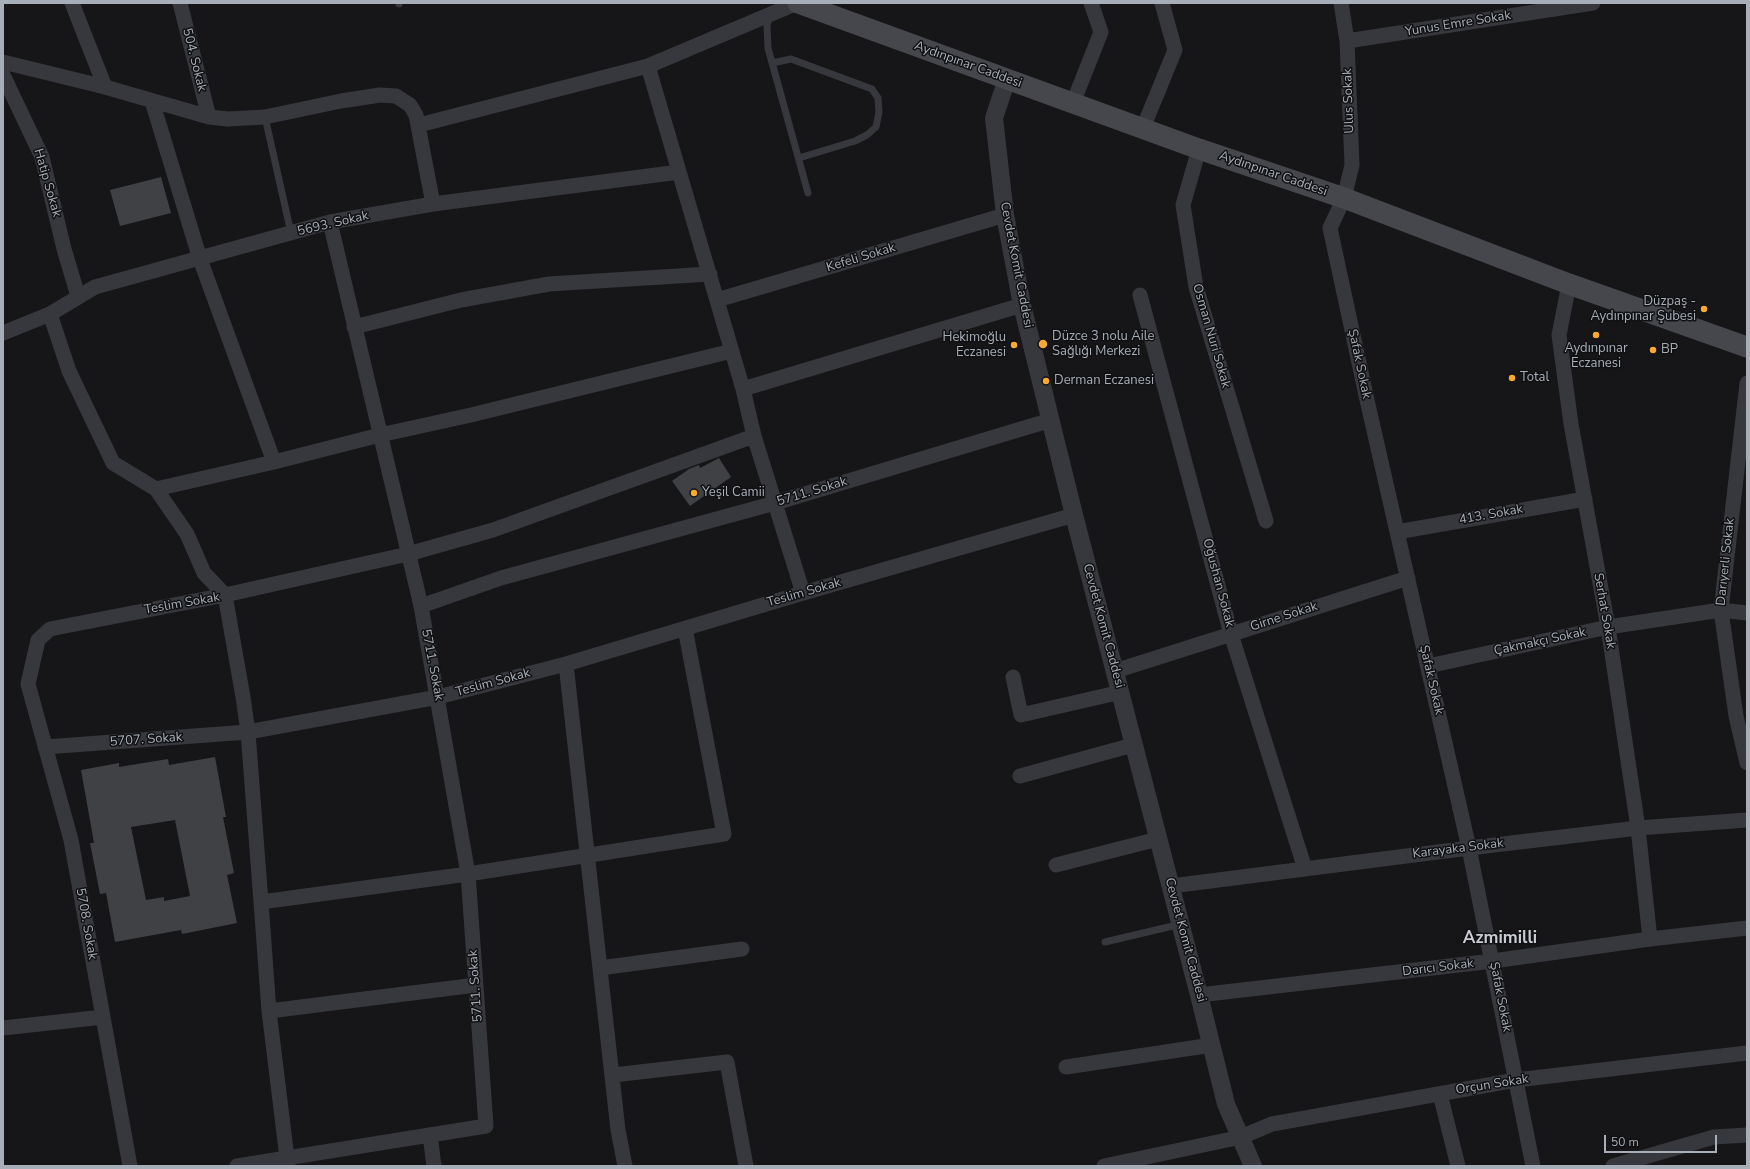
<!DOCTYPE html>
<meta charset="utf-8">
<style>
body{margin:0}
#map{position:relative;width:1750px;height:1169px;overflow:hidden;background:#161618;font-family:"Nunito Sans",sans-serif}
canvas{display:block}
.frame{position:absolute;inset:0;border:4px solid #a7aeb8;pointer-events:none}
.scale{position:absolute;left:1604px;top:1135px;width:113px;height:18px;box-sizing:border-box;border:2px solid #a7aeb8;border-top:0;padding-left:5px;font-size:12px;line-height:14px;white-space:nowrap;color:#a7aeb8;-webkit-text-stroke:3px #111113;paint-order:stroke}
</style>
<div id="map">
<canvas width="1750" height="1169"></canvas>
<div class="frame"></div>
<div class="scale">50 m</div>
</div>
<script>
const context = document.querySelector('canvas').getContext('2d');
context.lineJoin = 'round';
function fill(path, color) { context.fillStyle = color; context.fill(path, 'evenodd'); }
const shape = rows => new Path2D(rows.map(r => 'M' + r).join(''));
function trace(path, color, width, dash) { context.strokeStyle = color; context.lineWidth = width; context.lineCap = dash ? 'butt' : 'round'; context.setLineDash(dash || []); context.stroke(path); }
function drawText(font, color, halo, rows, align = 'center') {
  context.font = font + ' "Nunito Sans",sans-serif'; context.lineWidth = 3; context.setLineDash([]); context.textBaseline = 'middle'; context.strokeStyle = halo; context.fillStyle = color; for (const [text, x, y, turn = 0] of rows) {
    context.save(); context.translate(x, y); context.rotate((+turn || 0) * Math.PI / 180); context.textAlign = isNaN(turn) ? turn : align; if (halo) context.strokeText(text, 0, 0); context.fillText(text, 0, 0); context.restore();
  }
}
const building = shape([
 [161,177,171,213,120,226,110,190],
 [719,458,731,477,690,506,672,481,689,469,699,465,700,468],
 [215,757,226,817,223,817,234,873,227,875,237,923,182,934,181,930,115,942,106,893,100,894,90,843,94,843,81,770,119,763,119,767,168,759,169,765],
 [175,820,190,896,164,901,164,897,146,900,131,827]
]);
const service = shape([
 [399,3,399,4],
 [769,15,767,26,768,48,808,193],
 [772,63,791,59,872,89,878,98,879,112,876,127,867,135,855,141,799,158],
 [265,117,291,233],
 [1105,942,1181,924]
]);
const minor = shape([
 [72,3,105,87],
 [180,3,209,117],
 [1341,3,1347,41,1352,165,1344,198,1330,228,1367,400,1469,848,1533,1166],
 [1347,41,1593,3],
 [3,62,105,87,209,117,228,119,265,117,341,101,380,95,396,96,410,105,416,115,433,204],
 [648,66,743,389,754,436,803,593],
 [3,75,42,157,64,249,78,296],
 [152,101,200,259,274,462],
 [1073,103,1101,32,1091,3],
 [419,125,648,66,797,3],
 [1143,128,1175,50,1162,3],
 [1199,149,1183,205,1196,287,1266,521],
 [330,222,421,606],
 [1569,284,1559,335,1571,424,1608,627,1638,828,1650,939],
 [1140,295,1231,634,1305,869],
 [717,300,1005,215],
 [50,314,69,371,113,463,156,489,187,534,204,573,225,595,408,554,493,530,754,436],
 [354,327,461,300,549,284,710,274],
 [3,333,50,314,95,287,330,222,433,204,679,172],
 [1747,383,1721,610,1736,716,1747,763],
 [743,389,1022,305],
 [156,489,274,462,380,435,471,415,732,351],
 [1397,532,1585,499],
 [566,664,618,1130,625,1166],
 [1428,666,1608,627,1721,610,1747,613],
 [1115,671,1408,578],
 [1013,677,1021,715,1121,692],
 [45,747,248,732,261,902],
 [1020,776,1133,745],
 [1056,865,1158,839],
 [1171,886,1469,848,1638,828,1747,820],
 [600,968,742,949],
 [1199,995,1493,961,1650,939,1747,928],
 [269,1011,476,985],
 [3,1028,103,1017],
 [1066,1067,1212,1045],
 [613,1075,727,1062,746,1166],
 [1440,1094,1458,1166],
 [430,1135,434,1166],
 [130,1166,71,840,28,684,38,640,50,629,225,595,243,697,248,732,438,697,566,664,803,593,1074,515],
 [237,1166,486,1126,468,874,421,606,501,578,775,503,1051,420],
 [288,1166,269,1011,261,902,468,874,724,834,685,628],
 [1104,1166,1241,1137,1272,1124,1516,1080,1747,1053],
 [1613,1166,1714,1137,1747,1135]
]);
const tertiary = shape([
 [1007,79,994,118,1005,215,1022,305,1074,515,1199,995,1226,1104,1253,1166]
]);
const secondary = shape([
 [798,3,1199,149,1344,198,1569,284,1747,347]
]);
const markers = [
 [1704,309,4,"#f8a92e"],
 [1596,335,4,"#f8a92e"],
 [1043,344,5,"#f8a92e"],
 [1014,345,4,"#f8a92e"],
 [1653,350,4,"#f8a92e"],
 [1512,378,4,"#f8a92e"],
 [1046,381,4,"#f8a92e"],
 [694,493,4,"#f8a92e"]
];
const streetNames = [
 ["Yunus Emre Sokak",1458,24,-9],
 ["504. Sokak",194,60,76],
 ["Aydınpınar Caddesi",968,65,20],
 ["Ulus Sokak",1349,101,-92],
 ["Aydınpınar Caddesi",1273,174,19],
 ["Hatip Sokak",47,183,74],
 ["5693. Sokak",333,224,-13],
 ["Kefeli Sokak",861,258,-17],
 ["Cevdet Komit Caddesi",1016,265,79],
 ["Osman Nuri Sokak",1211,336,74],
 ["Şafak Sokak",1359,364,78],
 ["5711. Sokak",812,492,-17],
 ["413. Sokak",1491,515,-10],
 ["Darıyerli Sokak",1726,562,-84],
 ["Oğushan Sokak",1218,583,75],
 ["Teslim Sokak",804,593,-16],
 ["Teslim Sokak",182,604,-10],
 ["Serhat Sokak",1604,611,80],
 ["Girne Sokak",1284,617,-18],
 ["Cevdet Komit Caddesi",1103,626,75],
 ["Çakmakçı Sokak",1540,642,-12],
 ["5711. Sokak",432,665,79],
 ["Şafak Sokak",1431,680,77],
 ["Teslim Sokak",493,683,-15],
 ["5707. Sokak",146,740,-4],
 ["Karayaka Sokak",1458,849,-7],
 ["5708. Sokak",86,924,80],
 ["Cevdet Komit Caddesi",1185,940,75],
 ["Darıcı Sokak",1438,968,-7],
 ["5711. Sokak",476,986,-94],
 ["Şafak Sokak",1500,997,79],
 ["Orçun Sokak",1492,1085,-9]
];
const poiNames = [
 ["Düzpaş -",1696,302,"right"],
 ["Aydınpınar Şubesi",1696,317,"right"],
 ["Düzce 3 nolu Aile",1052,337],
 ["Sağlığı Merkezi",1052,352],
 ["Hekimoğlu",1006,338,"right"],
 ["Eczanesi",1006,353,"right"],
 ["Aydınpınar",1596,349,"center"],
 ["Eczanesi",1596,364,"center"],
 ["BP",1661,350],
 ["Total",1520,378],
 ["Derman Eczanesi",1054,381],
 ["Yeşil Camii",702,493]
];
const districtNames = [
 ["Azmimilli",1500,939]
];
fill(building, '#404145');
trace(service, '#37383d', 7);
trace(minor, '#37383d', 15);
trace(tertiary, '#37383d', 18);
trace(secondary, '#45474d', 21);
for (const [x, y, r, color] of markers) { const dot = new Path2D(); dot.arc(x, y, r, 0, 2 * Math.PI); context.fillStyle = color; context.fill(dot); trace(dot, '#111113', 1.5); }
drawText('13px', '#a7aeb8', '#111113', streetNames);
drawText('13px', '#a7aeb8', '#111113', poiNames, 'left');
drawText('bold 17px', '#c9ccd4', '#111113', districtNames);
</script>
